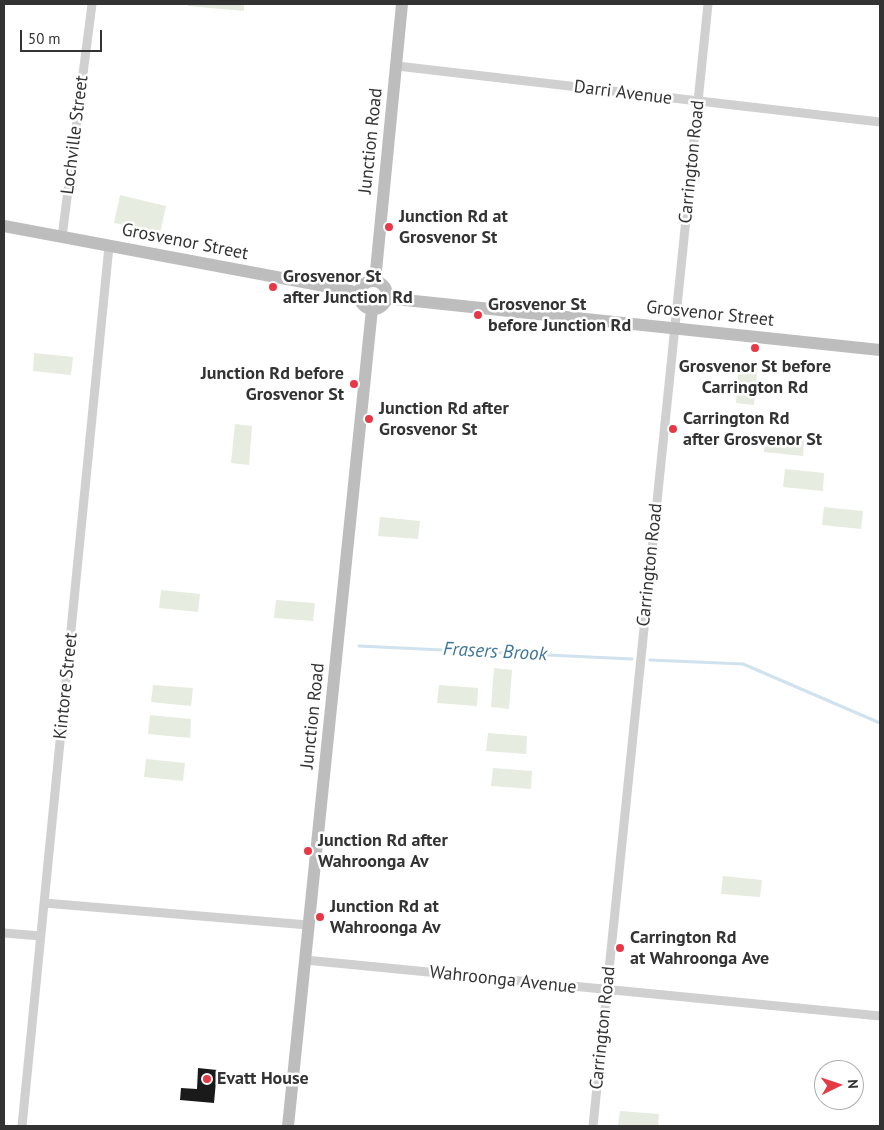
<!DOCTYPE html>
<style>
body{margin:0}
#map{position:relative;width:884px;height:1130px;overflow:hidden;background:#fff;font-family:"PT Sans",sans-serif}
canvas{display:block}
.frame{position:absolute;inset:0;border:5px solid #333;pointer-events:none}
.north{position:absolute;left:814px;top:1060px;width:50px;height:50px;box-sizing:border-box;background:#fff;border:1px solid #adadad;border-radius:50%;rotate:86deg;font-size:14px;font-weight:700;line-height:20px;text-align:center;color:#333}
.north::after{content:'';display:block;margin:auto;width:18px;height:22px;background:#e63946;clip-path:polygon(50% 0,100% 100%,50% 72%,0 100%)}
.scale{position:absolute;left:20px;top:30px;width:82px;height:22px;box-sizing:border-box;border:2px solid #333;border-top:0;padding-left:6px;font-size:15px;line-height:18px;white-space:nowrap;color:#333;-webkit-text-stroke:4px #fff;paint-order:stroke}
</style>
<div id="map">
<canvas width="884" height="1130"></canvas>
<div class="frame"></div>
<div class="north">N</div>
<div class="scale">50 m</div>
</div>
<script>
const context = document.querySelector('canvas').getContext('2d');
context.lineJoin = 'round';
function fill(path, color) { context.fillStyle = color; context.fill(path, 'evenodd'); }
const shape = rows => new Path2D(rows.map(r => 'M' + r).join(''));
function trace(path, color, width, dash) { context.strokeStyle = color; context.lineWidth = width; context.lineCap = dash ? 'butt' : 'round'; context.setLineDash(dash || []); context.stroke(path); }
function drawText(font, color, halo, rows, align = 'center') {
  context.font = font + ' "PT Sans",sans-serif'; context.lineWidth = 5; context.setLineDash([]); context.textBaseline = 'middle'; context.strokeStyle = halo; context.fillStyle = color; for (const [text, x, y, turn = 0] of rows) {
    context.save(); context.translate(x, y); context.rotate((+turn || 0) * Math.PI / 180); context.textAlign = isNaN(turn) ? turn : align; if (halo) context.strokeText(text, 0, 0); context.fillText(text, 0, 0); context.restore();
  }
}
const green = shape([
 [188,4,244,4,244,11,188,6],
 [120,195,166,206,160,233,114,223],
 [34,353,73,357,71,375,33,371],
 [739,363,758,365,754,405,736,403],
 [235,424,252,426,249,465,231,463],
 [765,434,804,438,803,456,764,452],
 [785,469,824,473,823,491,783,487],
 [824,507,863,511,861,529,822,525],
 [380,517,420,521,418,539,378,536],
 [161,590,200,594,198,612,159,608],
 [276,600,315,603,313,621,274,618],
 [494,668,512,670,509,709,491,707],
 [153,685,193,688,191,706,151,702],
 [439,685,478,688,477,706,437,703],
 [150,715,191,719,190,738,148,734],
 [488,733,527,736,526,754,486,751],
 [146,759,185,763,183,781,144,777],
 [493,768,532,771,531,789,491,786],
 [723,876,762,880,760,897,721,894],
 [620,1111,659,1114,658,1126,618,1126]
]);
const stream = shape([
 [359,646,632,659],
 [650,660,743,664,880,723]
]);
const building = shape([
 [198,1068,217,1070,214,1103,180,1100,181,1088,197,1089]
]);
const street = shape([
 [397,66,880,122],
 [62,237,92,4],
 [44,903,308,925],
 [4,933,41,936],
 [305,960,880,1016],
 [22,1126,109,246],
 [593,1126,708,4]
]);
const secondary = shape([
 [4,226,351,291,359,294],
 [375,281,402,4],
 '359 295a14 14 0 1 1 28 0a14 14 0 1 1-28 0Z',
 [386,298,880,350],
 [288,1126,372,309]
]);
const markers = [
 [389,227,5,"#e63946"],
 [273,287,5,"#e63946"],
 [478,315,5,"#e63946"],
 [755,348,5,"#e63946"],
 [354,384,5,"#e63946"],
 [369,419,5,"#e63946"],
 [673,429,5,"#e63946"],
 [308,851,5,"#e63946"],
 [320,917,5,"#e63946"],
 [620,948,5,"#e63946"],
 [207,1079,5,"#e63946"]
];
const streetNames = [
 ["Darri Avenue",623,93,7],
 ["Lochville Street",75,135,-83],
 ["Junction Road",371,141,-84],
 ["Carrington Road",692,162,-84],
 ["Grosvenor Street",185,242,11],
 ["Grosvenor Street",710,314,6],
 ["Carrington Road",650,565,-84],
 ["Kintore Street",66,686,-84],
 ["Junction Road",313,716,-84],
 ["Wahroonga Avenue",503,980,6],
 ["Carrington Road",603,1028,-84]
];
const poiNames = [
 ["Junction Rd at",399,217],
 ["Grosvenor St",399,238],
 ["Grosvenor St",283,277],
 ["after Junction Rd",283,298],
 ["Grosvenor St",488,305],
 ["before Junction Rd",488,326],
 ["Grosvenor St before",755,367,"center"],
 ["Carrington Rd",755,388,"center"],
 ["Junction Rd before",344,374,"right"],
 ["Grosvenor St",344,395,"right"],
 ["Junction Rd after",379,409],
 ["Grosvenor St",379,430],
 ["Carrington Rd",683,419],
 ["after Grosvenor St",683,440],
 ["Junction Rd after",318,841],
 ["Wahroonga Av",318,862],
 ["Junction Rd at",330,907],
 ["Wahroonga Av",330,928],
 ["Carrington Rd",630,938],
 ["at Wahroonga Ave",630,959],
 ["Evatt House",217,1079]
];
const waterNames = [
 ["Frasers Brook",495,652,3]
];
fill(green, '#e6ecdf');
trace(stream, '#cfe2ee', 3);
fill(building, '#1a1a1a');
trace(street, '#d0d0d0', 9);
trace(secondary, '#bdbdbd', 12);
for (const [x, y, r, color] of markers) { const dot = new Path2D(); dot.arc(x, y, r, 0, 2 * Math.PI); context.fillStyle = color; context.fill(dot); trace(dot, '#fff', 2); }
drawText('18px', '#333', '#fff', streetNames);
drawText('bold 18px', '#333', '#fff', poiNames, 'left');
drawText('italic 19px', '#3f7597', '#fff', waterNames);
</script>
